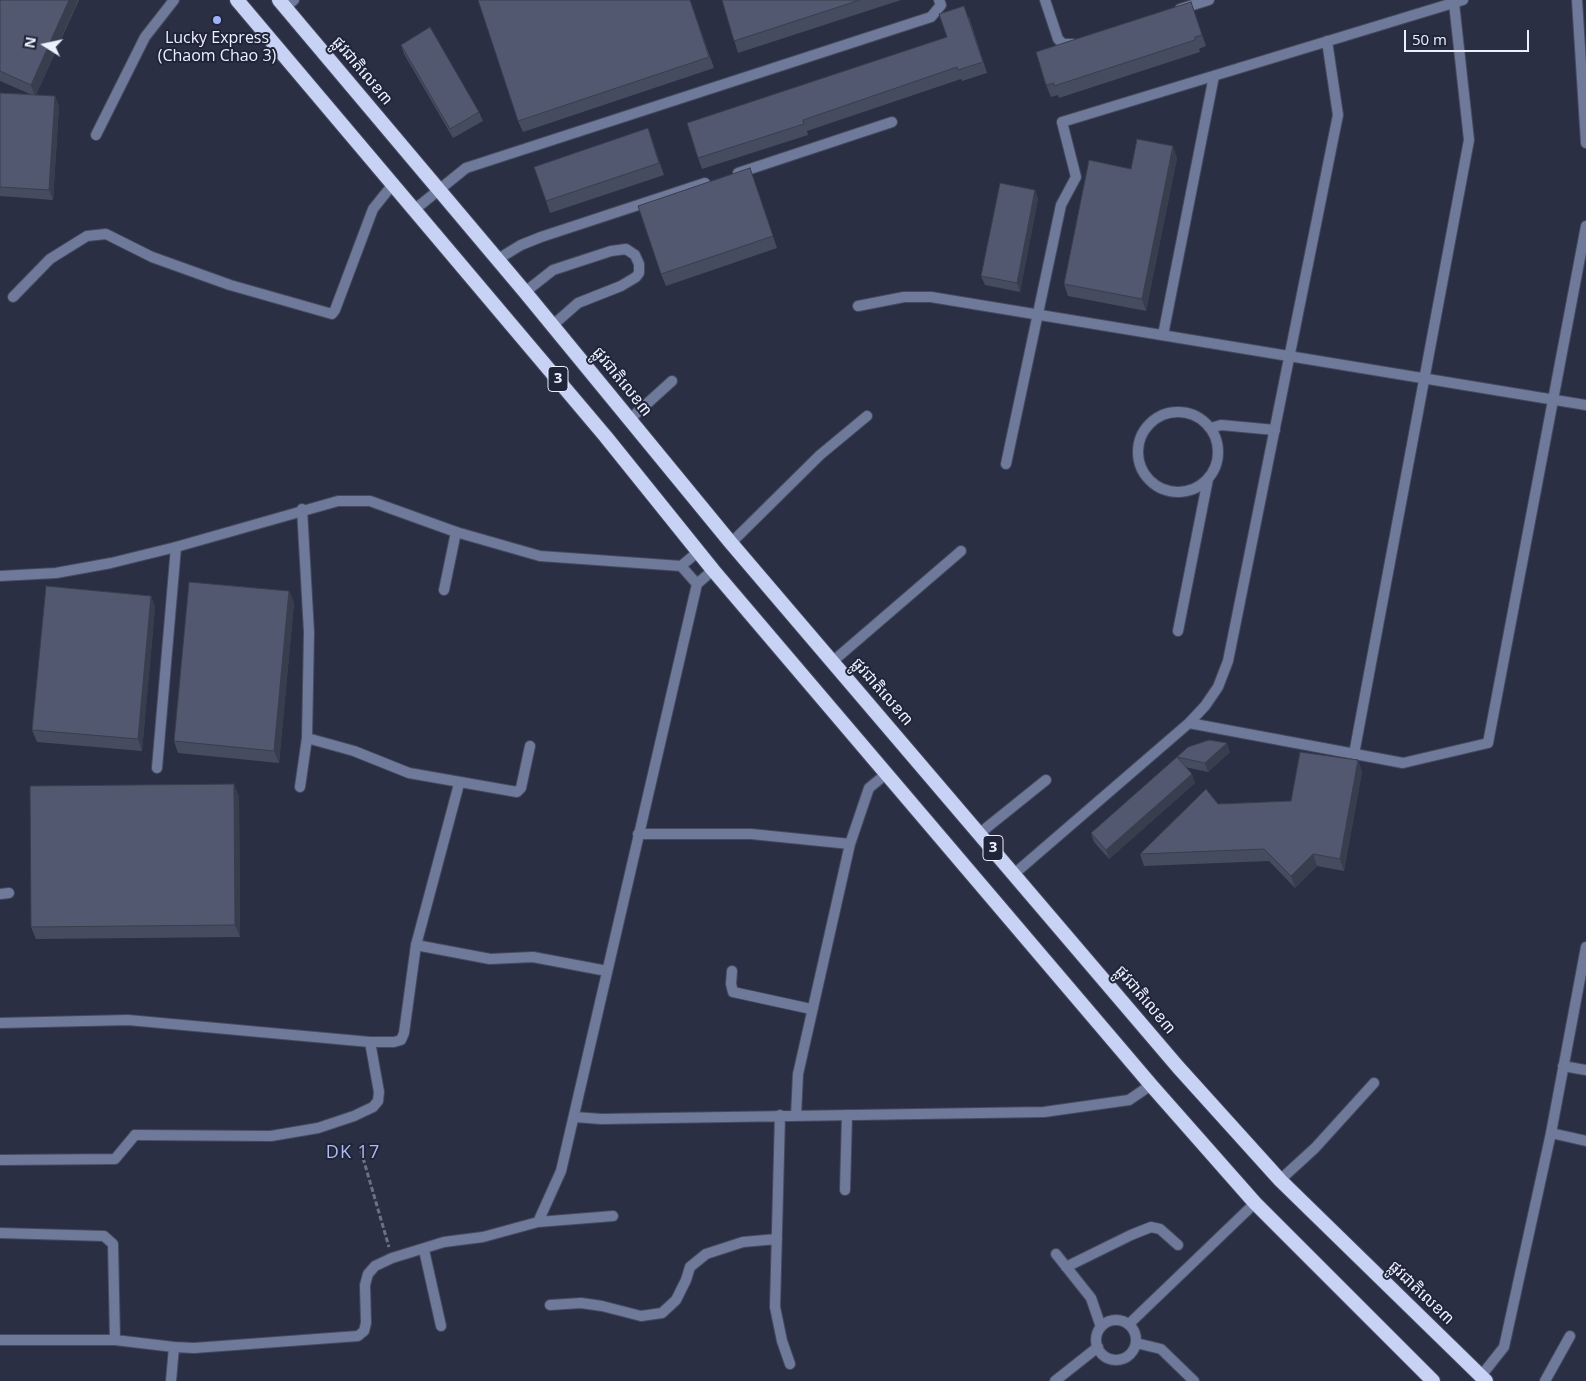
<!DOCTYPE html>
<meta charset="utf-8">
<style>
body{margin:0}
#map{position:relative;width:1586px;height:1381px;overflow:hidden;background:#2a2f44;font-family:"Open Sans",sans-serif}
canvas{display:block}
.north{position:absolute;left:20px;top:20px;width:50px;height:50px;-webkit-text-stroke:4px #202539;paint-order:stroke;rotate:280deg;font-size:14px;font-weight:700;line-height:20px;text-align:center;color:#ecf1ff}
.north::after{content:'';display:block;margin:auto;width:18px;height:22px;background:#ecf1ff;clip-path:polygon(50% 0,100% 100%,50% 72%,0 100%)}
.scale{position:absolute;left:1404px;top:30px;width:125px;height:22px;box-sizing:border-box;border:2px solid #ecf1ff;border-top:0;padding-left:6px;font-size:15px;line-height:18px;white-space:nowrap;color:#ecf1ff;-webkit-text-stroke:4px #202539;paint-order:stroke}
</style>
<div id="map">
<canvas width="1586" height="1381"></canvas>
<div class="north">N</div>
<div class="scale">50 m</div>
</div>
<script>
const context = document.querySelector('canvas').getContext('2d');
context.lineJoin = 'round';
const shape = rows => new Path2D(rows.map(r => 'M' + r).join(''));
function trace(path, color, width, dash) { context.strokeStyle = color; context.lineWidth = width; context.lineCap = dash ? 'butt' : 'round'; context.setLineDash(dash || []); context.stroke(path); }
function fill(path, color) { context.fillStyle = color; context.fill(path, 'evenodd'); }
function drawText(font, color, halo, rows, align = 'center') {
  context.font = font + ' "Open Sans","Noto Sans Khmer",sans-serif'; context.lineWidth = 4; context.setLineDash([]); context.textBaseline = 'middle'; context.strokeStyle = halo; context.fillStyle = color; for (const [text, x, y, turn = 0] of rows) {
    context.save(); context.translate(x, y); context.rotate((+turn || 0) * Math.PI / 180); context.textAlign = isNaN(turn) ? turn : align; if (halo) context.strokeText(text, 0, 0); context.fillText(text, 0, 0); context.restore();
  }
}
const path = shape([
 [361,1151,389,1247]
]);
const service = shape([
 [96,135,145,37,174,0],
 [738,173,892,122],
 [414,210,466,168,931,17,941,5,939,0],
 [498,259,521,245,541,237,705,183],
 [525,292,553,270,611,251,626,249,635,255,639,264,639,273,636,277,621,286,578,303,553,325],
 '1138 452a40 40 0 1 1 80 0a40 40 0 1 1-80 0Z',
 [630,419,672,381],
 [1211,428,1221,425,1275,430],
 [731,543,820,455,867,416],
 [444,590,456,532],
 [1178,631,1208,479],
 [832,662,961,551],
 [157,768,176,547],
 [980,833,1046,780],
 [732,971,731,984,733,992,811,1009],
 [0,1023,128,1020,370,1042,394,1042,401,1040,404,1033,416,945],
 [1551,1133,1586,1141],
 [135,1135,271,1136,318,1128,354,1116,373,1107,378,1101,379,1092,370,1042],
 [1280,1180,1315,1148,1374,1083],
 [845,1190,847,1115],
 [424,1250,441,1326],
 [1056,1254,1091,1298,1101,1327],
 [1066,1267,1131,1235,1151,1227,1160,1229,1178,1245],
 '1096 1340a20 20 0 1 1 40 0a20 20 0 1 1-40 0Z',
 [1129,1324,1255,1203],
 [1136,1343,1161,1349,1194,1381],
 [1055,1381,1098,1347],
 [1545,1381,1570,1336]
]);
const minor = shape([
 [1045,0,1058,39,1063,44,1073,44],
 [1577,0,1586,143],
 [285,7,294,0],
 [1180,9,1209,0],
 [13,297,50,259,87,236,106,234,152,257,230,285,332,314,335,310,373,209,393,184],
 [858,306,904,297,931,297,1586,405],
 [1163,335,1214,76],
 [1006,464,1061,205,1076,177,1062,122,1463,0],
 [681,566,697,584],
 [1189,723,1403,763,1488,743,1586,226],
 [307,738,354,751,409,773,517,792,521,788,530,746],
 [1354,754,1469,140,1454,3],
 [459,784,416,945,490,959,533,957,607,971],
 [300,787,307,738,309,632,302,509],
 [638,834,751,834,850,844],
 [1014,874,1189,723,1205,706,1218,687,1228,661,1338,115,1327,41],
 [0,894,9,893],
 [1563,1066,1586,1070],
 [780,1115,775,1307,782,1341,790,1364],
 [796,1116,798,1074,850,844,869,788,886,774],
 [575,1117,601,1119,1044,1112,1129,1100,1151,1085],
 [0,1160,115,1159,135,1135],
 [538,1222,561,1171,697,584,713,570],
 [0,1233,104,1236,113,1244,115,1340],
 [550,1305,581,1303,602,1306,641,1316,662,1313,676,1300,686,1280,690,1267,706,1254,743,1242,777,1239],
 [0,1340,115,1340,174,1347],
 [1481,1376,1504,1347,1551,1133,1586,947],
 [171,1381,174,1347,194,1348,358,1336,364,1331,366,1323,365,1285,368,1274,375,1266,392,1258,444,1242,483,1237,538,1222,613,1216]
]);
const tertiary = shape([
 [0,576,56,573,111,563,176,547,338,501,370,501,456,532,540,556,681,566,699,551]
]);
const trunk = shape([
 [237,0,606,437,713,570,1151,1085,1255,1203,1433,1381],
 [279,0,525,292,731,543,1178,1067,1280,1180,1486,1381]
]);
const wall = shape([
 [0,0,79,0,36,95,55,96,59,106,53,200,0,196,0,93,30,94,0,81],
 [690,0,714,68,523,132,518,121],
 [722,0,901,0,738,53],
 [1191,2,1206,46,1199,49,1200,52,1059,98,1058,95,1051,97,1046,85],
 [969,17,987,73,962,81,961,79,807,131,808,135,702,169,698,158,947,37],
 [401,45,479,112,483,121,453,138,404,54],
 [648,128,664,175,550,213,546,201],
 [1177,158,1146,311,1068,296,1064,284,1131,169],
 [750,168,777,248,666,286,661,274],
 [1035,190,1038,199,1020,292,985,285,981,276],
 [289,591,294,603,279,763,178,753,174,741],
 [151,596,155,608,142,751,37,742,32,730],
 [1230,752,1208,772,1185,767,1195,783,1109,859,1094,842,1091,833,1177,757],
 [1358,760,1362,772,1344,871,1317,866,1295,888,1269,861,1144,866,1140,854,1218,804,1291,801],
 [239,796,240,937,36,939,31,927]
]);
const shadedWall = shape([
 [69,0,78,0,35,97,31,85],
 [55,96,59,106,53,200,49,190],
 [1173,146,1177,158,1146,311,1142,299],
 [1035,190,1038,199,1020,292,1017,283],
 [289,591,294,603,279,763,274,751],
 [151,596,155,608,142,751,138,739],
 [1227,743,1230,752,1208,772,1205,763],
 [1358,760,1362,772,1344,871,1340,859],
 [1192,774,1195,783,1109,859,1106,850],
 [234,784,239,796,240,937,235,925],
 [1313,854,1317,866,1295,888,1291,876]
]);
const building = shape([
 [0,0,69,0,31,85,0,71,0,0],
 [478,0,690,0,709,57,518,121,478,0],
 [722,0,860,0,734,41,722,0],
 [1191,2,1202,35,1195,37,1195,40,1054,86,1054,83,1046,85,1036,52,1191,2],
 [964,6,983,62,958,70,957,67,803,120,804,124,698,158,687,123,947,37,939,14,964,6],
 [430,27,479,112,450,129,401,45,430,27],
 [0,93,55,96,49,190,0,187,0,93],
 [648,128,659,163,546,201,534,167,648,128],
 [1137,139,1173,146,1142,299,1064,284,1089,160,1131,169,1137,139],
 [750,168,773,236,661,274,638,206,750,168],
 [1000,183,1035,190,1017,283,981,276,1000,183],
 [189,582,289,591,274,751,174,741,189,582],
 [46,586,151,596,138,739,32,730,46,586],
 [1209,740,1227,743,1205,763,1177,757,1188,747,1209,740],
 [1300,752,1358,760,1340,859,1313,854,1291,876,1264,849,1140,854,1206,789,1218,804,1291,801,1300,752],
 [1177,757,1192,774,1106,850,1091,833,1177,757],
 [234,784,235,925,31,927,30,786,234,784]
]);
const markers = [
 [217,20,5,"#9fb3fd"]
];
const shields = [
 [558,379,20],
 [993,848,20]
];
const shieldNames = [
 ["3",558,379],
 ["3",993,848]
];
const poiNames = [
 ["Lucky Express",217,38],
 ["(Chaom Chao 3)",217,56]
];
const streetNames = [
 ["ផ្លូវជាតិលេខ៣",362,71,50],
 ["ផ្លូវជាតិលេខ៣",622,382,51],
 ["ផ្លូវជាតិលេខ៣",882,692,49],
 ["ផ្លូវជាតិលេខ៣",1145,1000,50],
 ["ផ្លូវជាតិលេខ៣",1421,1293,44]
];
const neighbourhoodNames = [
 ["DK 17",353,1153]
];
trace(service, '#454a5e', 12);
trace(minor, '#454a5e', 12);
trace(tertiary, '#454a5e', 12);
trace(trunk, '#454a5e', 16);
trace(path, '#6c7184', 3, [5, 2.5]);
trace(service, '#6f799a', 10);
trace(minor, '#6f799a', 10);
trace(tertiary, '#6f799a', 10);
trace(trunk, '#c7d2f4', 14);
fill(wall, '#464c5f');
fill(shadedWall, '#393e4e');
fill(building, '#51586f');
trace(building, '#393e4e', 1);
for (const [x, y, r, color] of markers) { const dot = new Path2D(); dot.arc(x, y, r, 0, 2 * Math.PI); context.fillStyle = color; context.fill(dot); trace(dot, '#202539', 2); }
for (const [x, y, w] of shields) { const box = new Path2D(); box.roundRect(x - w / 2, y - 12.5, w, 25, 4); context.fillStyle = '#202539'; context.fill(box); trace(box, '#ecf1ff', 1); }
drawText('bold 15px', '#ecf1ff', null, shieldNames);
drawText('16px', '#ecf1ff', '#202539', poiNames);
drawText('16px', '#ecf1ff', '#202539', streetNames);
context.letterSpacing = '1px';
drawText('18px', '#adbcf3', '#202539', neighbourhoodNames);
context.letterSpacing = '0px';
</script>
